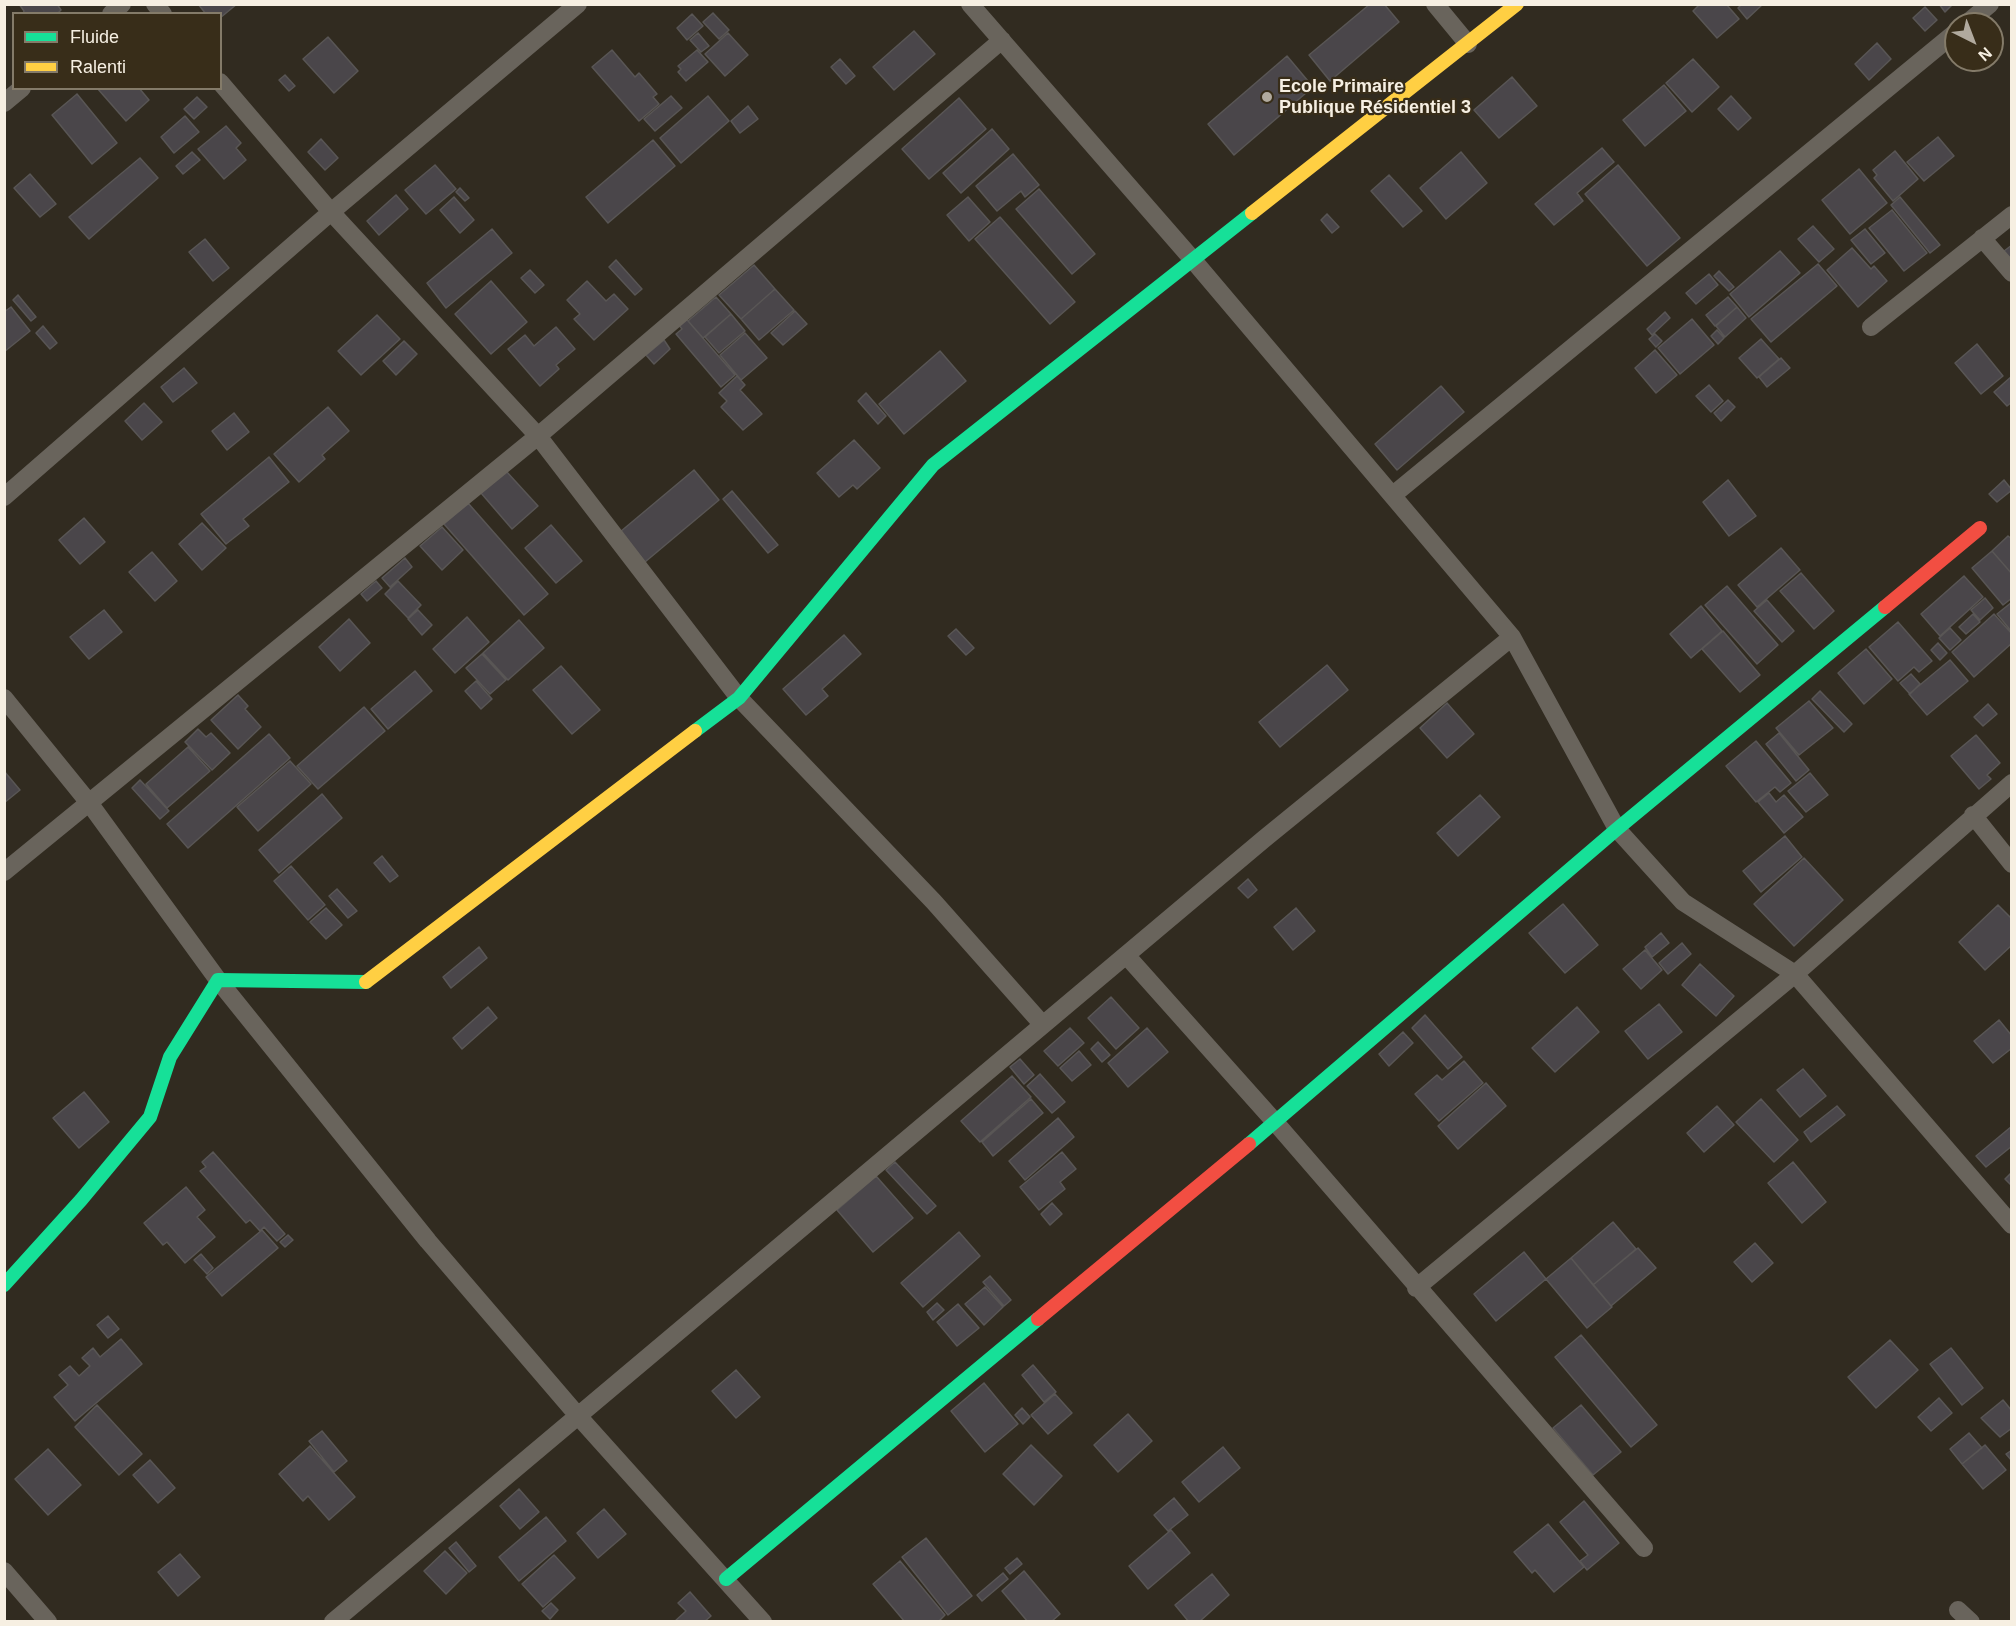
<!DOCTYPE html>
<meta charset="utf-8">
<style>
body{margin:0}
#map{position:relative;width:2016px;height:1626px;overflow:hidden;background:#312b20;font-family:Arial,sans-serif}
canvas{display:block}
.frame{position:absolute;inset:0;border:6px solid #f6efe2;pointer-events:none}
.legend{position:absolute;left:12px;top:12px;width:210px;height:78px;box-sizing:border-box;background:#382d19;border:2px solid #847b69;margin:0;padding:8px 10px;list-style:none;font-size:18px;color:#f6efe2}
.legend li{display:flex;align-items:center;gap:12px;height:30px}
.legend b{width:30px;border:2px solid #847b69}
.north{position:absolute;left:1944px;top:12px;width:60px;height:60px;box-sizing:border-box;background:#382d19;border:2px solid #847b69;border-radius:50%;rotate:138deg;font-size:16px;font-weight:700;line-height:24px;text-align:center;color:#f6efe2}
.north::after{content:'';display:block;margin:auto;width:21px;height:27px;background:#b1aa9e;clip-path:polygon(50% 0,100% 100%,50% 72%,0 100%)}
</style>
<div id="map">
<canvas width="2016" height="1626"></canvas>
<div class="frame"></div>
<ul class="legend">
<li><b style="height:8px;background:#16e098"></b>Fluide</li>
<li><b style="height:8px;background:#ffcf43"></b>Ralenti</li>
</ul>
<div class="north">N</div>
</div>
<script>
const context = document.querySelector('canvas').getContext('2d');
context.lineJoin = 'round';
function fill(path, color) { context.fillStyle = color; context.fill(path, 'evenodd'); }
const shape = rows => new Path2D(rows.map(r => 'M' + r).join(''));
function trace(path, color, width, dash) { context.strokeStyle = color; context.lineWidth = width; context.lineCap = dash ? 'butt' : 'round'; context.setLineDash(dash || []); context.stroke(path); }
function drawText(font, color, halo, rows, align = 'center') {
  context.font = font + ' Arial,sans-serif'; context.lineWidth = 4.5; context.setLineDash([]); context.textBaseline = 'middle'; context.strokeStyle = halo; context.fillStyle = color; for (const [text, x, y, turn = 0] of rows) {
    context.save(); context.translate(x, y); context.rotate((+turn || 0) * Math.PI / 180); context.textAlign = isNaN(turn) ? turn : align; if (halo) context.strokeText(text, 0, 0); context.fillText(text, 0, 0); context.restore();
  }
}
const building = shape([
 [19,4,57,4,61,10,57,14,23,14,24,11,19,4],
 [198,4,237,4,220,18,220,14,206,14,198,4],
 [1370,4,1384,4,1399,22,1330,81,1309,55,1370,4],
 [1700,4,1726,4,1739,19,1717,38,1693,11,1700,4],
 [1742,4,1763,4,1747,19,1738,8,1742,4],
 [1939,4,1953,4,1945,12,1939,4],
 [1925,7,1937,20,1925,31,1913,18,1925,7],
 [713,13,729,30,719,39,703,22,713,13],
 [692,14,703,26,687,40,677,28,692,14],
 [914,31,935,54,894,90,873,67,914,31],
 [698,33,709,46,701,52,690,40,698,33],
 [728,33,748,55,725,76,705,54,728,33],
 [328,37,358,71,334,93,303,59,328,37],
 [1877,43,1891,59,1869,80,1855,64,1877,43],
 [612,50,635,77,639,73,657,94,653,97,659,104,639,121,592,67,612,50],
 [697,50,708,62,686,81,678,72,681,69,678,66,697,50],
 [1287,56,1313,87,1234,155,1208,124,1287,56],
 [840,59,855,76,846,84,831,67,840,59],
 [1693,59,1719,87,1692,112,1666,83,1693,59],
 [285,75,295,86,289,91,279,80,285,75],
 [1512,77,1537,106,1499,138,1474,110,1512,77],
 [1664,85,1686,111,1645,146,1623,120,1664,85],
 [97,88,139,88,149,100,126,121,97,88],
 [77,94,117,143,92,164,52,115,77,94],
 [671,96,682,108,655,131,644,119,671,96],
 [708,96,729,121,681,163,660,138,708,96],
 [1731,96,1751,118,1738,130,1718,109,1731,96],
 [197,97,207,107,194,119,184,109,197,97],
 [959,98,986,129,929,179,902,149,959,98],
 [748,106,758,119,740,133,731,121,748,106],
 [185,116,199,132,174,153,161,137,185,116],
 [226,126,241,143,236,148,246,160,224,179,198,149,226,126],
 [992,129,1009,149,961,193,943,173,992,129],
 [1938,137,1954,156,1924,181,1907,162,1938,137],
 [321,139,338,158,325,170,308,152,321,139],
 [653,140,675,166,608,223,586,197,653,140],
 [1602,148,1614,162,1577,193,1583,201,1554,225,1535,204,1602,148],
 [1895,151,1918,179,1893,201,1874,178,1877,175,1873,170,1895,151],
 [192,152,200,160,183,174,176,166,192,152],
 [1461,152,1487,183,1446,219,1420,188,1461,152],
 [1013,154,1039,185,1025,197,1021,191,997,211,976,186,1013,154],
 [140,158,158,178,89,239,69,217,140,158],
 [435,165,456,189,426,214,405,190,435,165],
 [1618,165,1680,238,1647,266,1585,194,1618,165],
 [1859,169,1887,203,1850,234,1822,200,1859,169],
 [30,174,56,204,40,217,14,188,30,174],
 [1389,175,1422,211,1403,227,1371,191,1389,175],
 [460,188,469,198,465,201,456,192,460,188],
 [1039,189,1095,254,1072,274,1016,209,1039,189],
 [396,195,408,209,379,235,367,221,396,195],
 [454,197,474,220,460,233,440,210,454,197],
 [968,197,990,222,969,241,947,215,968,197],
 [1900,197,1940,245,1930,253,1891,205,1900,197],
 [1892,210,1927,253,1904,271,1869,228,1892,210],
 [1327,214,1339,227,1332,233,1321,220,1327,214],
 [1000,217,1075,302,1050,324,975,239,1000,217],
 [1813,226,1834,249,1819,262,1798,239,1813,226],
 [492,229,512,253,446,308,427,283,492,229],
 [1865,229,1885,253,1871,264,1851,240,1865,229],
 [205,239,229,268,213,281,189,252,205,239],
 [2012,245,2012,260,2004,251,2012,245],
 [1852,248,1871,269,1874,266,1887,281,1858,307,1827,270,1852,248],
 [1780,251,1800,273,1749,317,1730,294,1780,251],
 [616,260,642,289,635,295,609,267,616,260],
 [1818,264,1837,286,1771,342,1751,319,1818,264],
 [754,265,775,289,741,319,719,295,754,265],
 [530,270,544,285,535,293,521,278,530,270],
 [1719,271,1734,287,1729,291,1714,276,1719,271],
 [1709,274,1718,285,1696,304,1686,293,1709,274],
 [491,281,527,322,491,354,455,314,491,281],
 [587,281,606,301,614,294,628,309,594,340,574,319,580,314,567,300,587,281],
 [775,289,794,310,759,340,741,319,775,289],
 [18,295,36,317,31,321,13,300,18,295],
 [716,297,731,314,703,338,688,321,716,297],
 [1728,297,1737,307,1715,326,1706,315,1728,297],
 [11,307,30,331,4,352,4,312,11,307],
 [1737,307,1746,318,1725,337,1716,326,1737,307],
 [795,311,807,324,783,345,771,333,795,311],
 [1665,312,1670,318,1652,335,1647,329,1665,312],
 [682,314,735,375,721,387,676,334,682,329,675,320,682,314],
 [731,314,745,331,719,353,705,337,731,314],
 [377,315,400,339,361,375,338,351,377,315],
 [1692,319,1714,345,1680,374,1658,348,1692,319],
 [43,326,57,343,50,349,36,333,43,326],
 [556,327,575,349,556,365,559,369,540,386,508,349,525,335,534,346,556,327],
 [1717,330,1724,338,1718,344,1711,336,1717,330],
 [745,333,767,358,741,380,720,355,745,333],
 [1655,334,1662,341,1656,347,1649,339,1655,334],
 [1761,339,1779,359,1757,378,1739,358,1761,339],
 [664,340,670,349,654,364,646,355,664,340],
 [404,341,417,354,396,375,383,361,404,341],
 [1977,344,2003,376,1981,394,1955,363,1977,344],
 [1655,350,1677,375,1656,393,1635,368,1655,350],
 [940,351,966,381,904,434,879,404,940,351],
 [1781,358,1790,368,1767,387,1759,377,1781,358],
 [184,368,197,383,173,402,161,387,184,368],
 [737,376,745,385,740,390,762,414,743,430,721,407,727,401,719,393,737,376],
 [2012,376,2012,402,2007,406,1994,392,2012,376],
 [1709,385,1723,401,1711,412,1696,396,1709,385],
 [1441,386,1464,412,1397,470,1375,444,1441,386],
 [866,393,886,416,878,424,858,401,866,393],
 [1728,400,1735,407,1721,421,1714,413,1728,400],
 [144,403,162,422,142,440,125,421,144,403],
 [328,407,349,431,322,455,325,459,299,482,274,454,328,407],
 [234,413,249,432,227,450,212,431,234,413],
 [854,440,880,468,857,489,853,485,839,497,817,473,854,440],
 [269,457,289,482,243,519,249,526,226,544,201,514,269,457],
 [694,470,719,500,645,562,620,532,694,470],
 [506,471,538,506,512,529,481,493,506,471],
 [1728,480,1756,516,1729,536,1703,502,1728,480],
 [2004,480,2012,490,1997,502,1989,494,2004,480],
 [732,491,778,545,768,553,723,499,732,491],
 [468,503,548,594,524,615,444,524,468,503],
 [84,518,105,542,80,564,59,540,84,518],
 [202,523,226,548,202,570,179,544,202,523],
 [551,525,582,561,556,583,525,548,551,525],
 [442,527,463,550,442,570,420,546,442,527],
 [2008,536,2012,539,2012,574,1992,551,2008,536],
 [1781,548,1800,570,1757,607,1738,585,1781,548],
 [1992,551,2012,574,2012,598,2003,605,1972,568,1992,551],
 [152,552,177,581,155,601,129,572,152,552],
 [405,558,412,567,390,587,382,578,405,558],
 [1801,573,1834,611,1814,629,1780,591,1801,573],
 [1964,576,1983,597,1940,636,1921,614,1964,576],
 [376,581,382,588,367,601,361,594,376,581],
 [398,581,421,605,408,618,385,594,398,581],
 [1727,586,1778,645,1757,664,1705,605,1727,586],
 [1985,598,1993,608,1980,620,1971,610,1985,598],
 [1767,600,1794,631,1782,642,1754,611,1767,600],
 [2012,602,2012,632,1997,614,2012,602],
 [1701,606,1722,631,1691,658,1670,634,1701,606],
 [104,610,122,632,89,659,70,637,104,610],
 [418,610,432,625,422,635,408,619,418,610],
 [1973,614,1980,622,1966,634,1959,627,1973,614],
 [1994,614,2012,634,2012,643,1974,677,1952,652,1994,614],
 [467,617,489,642,455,673,433,649,467,617],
 [349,619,370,643,340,671,319,647,349,619],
 [519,620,544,648,508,680,483,653,519,620],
 [1898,622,1932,661,1919,672,1914,667,1898,681,1869,647,1898,622],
 [1950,628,1961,640,1950,650,1939,638,1950,628],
 [956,629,974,648,966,655,948,636,956,629],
 [1723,631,1760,675,1740,692,1702,649,1723,631],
 [844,635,861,654,822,689,828,696,806,715,783,689,844,635],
 [1938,643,1947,653,1940,660,1931,650,1938,643],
 [1866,649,1892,679,1864,704,1838,673,1866,649],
 [482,654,506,680,490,694,466,668,482,654],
 [1950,660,1968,681,1927,715,1909,694,1950,660],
 [1327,665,1348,690,1280,747,1259,722,1327,665],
 [561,666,600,710,572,734,533,690,561,666],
 [415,671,432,691,388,729,371,709,415,671],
 [1911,674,1920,684,1910,694,1900,683,1911,674],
 [476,681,492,699,481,709,465,691,476,681],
 [1820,691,1852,724,1844,732,1812,699,1820,691],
 [238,695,248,706,245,709,261,727,238,749,211,720,238,695],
 [1809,701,1833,728,1799,755,1776,728,1809,701],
 [1447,703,1474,734,1447,758,1420,728,1447,703],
 [1988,704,1997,714,1983,726,1974,717,1988,704],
 [364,707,385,731,318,789,297,766,364,707],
 [198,729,206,737,211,733,230,753,212,770,185,742,198,729],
 [1779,733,1809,770,1796,781,1766,744,1779,733],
 [269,734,290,758,188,848,167,824,269,734],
 [1976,735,2000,763,1987,775,1991,779,1979,789,1951,756,1976,735],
 [1756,741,1791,783,1780,792,1775,787,1756,802,1726,766,1756,741],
 [188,747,210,771,167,808,146,784,188,747],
 [290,761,311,784,258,831,237,807,290,761],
 [4,771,20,790,4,803,4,771],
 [1810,773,1828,795,1806,812,1788,791,1810,773],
 [140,780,169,811,160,819,132,788,140,780],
 [1769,793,1776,802,1784,795,1803,817,1784,833,1758,802,1769,793],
 [322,794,342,818,279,873,259,850,322,794],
 [1480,795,1500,817,1458,856,1437,833,1480,795],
 [1785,836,1802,857,1761,892,1743,871,1785,836],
 [382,856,398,876,390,882,374,863,382,856],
 [1804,858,1843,900,1794,946,1754,904,1804,858],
 [291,866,325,905,308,920,274,881,291,866],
 [1248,879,1257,890,1248,898,1238,888,1248,879],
 [337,889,357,911,348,918,329,896,337,889],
 [1563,904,1598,945,1565,973,1529,933,1563,904],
 [1998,905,2012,919,2012,945,1985,970,1959,942,1998,905],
 [326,908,342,925,326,939,310,922,326,908],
 [1296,908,1315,931,1293,950,1274,927,1296,908],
 [1661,933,1669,943,1652,957,1645,947,1661,933],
 [1682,943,1691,954,1668,974,1659,963,1682,943],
 [479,947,487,958,451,988,443,977,479,947],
 [1645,950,1662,970,1641,989,1623,969,1645,950],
 [1700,964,1734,996,1716,1016,1682,985,1700,964],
 [1111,997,1139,1028,1116,1049,1088,1018,1111,997],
 [1659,1004,1682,1032,1648,1059,1625,1031,1659,1004],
 [488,1007,497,1018,462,1049,453,1038,488,1007],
 [1577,1007,1599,1032,1555,1072,1532,1048,1577,1007],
 [1425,1015,1462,1057,1448,1069,1412,1028,1425,1015],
 [1999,1020,2012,1036,2012,1048,1993,1063,1974,1041,1999,1020],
 [1070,1028,1084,1043,1058,1066,1044,1051,1070,1028],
 [1147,1028,1168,1052,1128,1087,1108,1063,1147,1028],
 [1403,1032,1413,1043,1389,1066,1379,1054,1403,1032],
 [1098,1042,1110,1055,1102,1062,1091,1049,1098,1042],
 [1079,1051,1091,1065,1072,1081,1060,1068,1079,1051],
 [1020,1059,1034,1075,1024,1084,1010,1067,1020,1059],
 [1464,1061,1483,1083,1439,1121,1415,1094,1437,1075,1442,1080,1464,1061],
 [1803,1069,1826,1096,1800,1117,1777,1090,1803,1069],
 [1040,1074,1065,1102,1052,1113,1027,1086,1040,1074],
 [1012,1076,1031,1097,980,1142,961,1121,1012,1076],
 [1486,1083,1506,1106,1458,1149,1438,1126,1486,1083],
 [84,1092,109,1122,79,1148,53,1118,84,1092],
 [1031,1099,1043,1113,993,1156,982,1142,1031,1099],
 [1761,1099,1798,1140,1774,1162,1736,1122,1761,1099],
 [1717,1106,1734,1125,1704,1152,1687,1133,1717,1106],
 [1837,1106,1845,1115,1811,1142,1804,1132,1837,1106],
 [1058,1118,1074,1137,1025,1180,1009,1161,1058,1118],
 [2012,1126,2012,1146,1986,1167,1976,1156,2012,1126],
 [213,1152,285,1234,277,1241,264,1227,260,1231,250,1220,246,1223,200,1171,206,1167,202,1162,213,1152],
 [1062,1152,1076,1169,1060,1182,1065,1189,1039,1210,1020,1187,1062,1152],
 [895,1162,936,1206,927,1214,886,1170,895,1162],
 [1793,1162,1826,1202,1802,1223,1768,1183,1793,1162],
 [2012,1172,2012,1186,2005,1179,2012,1172],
 [876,1176,913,1218,873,1252,837,1210,876,1176],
 [186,1187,205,1210,197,1217,215,1237,185,1263,167,1242,163,1245,144,1223,186,1187],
 [1052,1203,1062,1214,1050,1225,1041,1214,1052,1203],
 [1613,1222,1636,1249,1593,1285,1571,1258,1613,1222],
 [262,1230,278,1248,222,1296,206,1277,262,1230],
 [959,1232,980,1256,923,1307,901,1283,959,1232],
 [288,1235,293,1240,285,1247,280,1242,288,1235],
 [1755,1243,1773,1263,1752,1282,1734,1262,1755,1243],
 [1638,1248,1656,1268,1611,1306,1593,1285,1638,1248],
 [1524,1252,1546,1279,1496,1321,1474,1294,1524,1252],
 [201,1254,213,1268,207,1274,194,1260,201,1254],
 [1571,1258,1612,1307,1587,1328,1546,1279,1571,1258],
 [990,1276,1011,1300,1004,1306,983,1282,990,1276],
 [985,1287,1003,1307,984,1325,965,1304,985,1287],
 [937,1303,944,1310,933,1320,927,1312,937,1303],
 [958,1304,979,1328,957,1346,937,1322,958,1304],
 [108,1316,119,1329,108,1338,97,1325,108,1316],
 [1581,1335,1657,1425,1631,1447,1555,1357,1581,1335],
 [121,1339,142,1364,75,1421,54,1397,68,1385,59,1375,70,1366,79,1376,90,1366,82,1358,93,1348,100,1357,121,1339],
 [1890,1340,1918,1370,1876,1408,1848,1377,1890,1340],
 [1951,1348,1983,1388,1962,1405,1930,1364,1951,1348],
 [1033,1365,1056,1392,1044,1402,1022,1375,1033,1365],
 [736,1370,760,1397,736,1418,712,1391,736,1370],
 [984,1383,1018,1424,985,1452,951,1411,984,1383],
 [1055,1394,1072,1413,1048,1434,1031,1415,1055,1394],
 [1939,1398,1952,1413,1931,1431,1918,1417,1939,1398],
 [2003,1400,2012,1411,2012,1428,2000,1437,1981,1418,2003,1400],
 [97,1405,142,1454,119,1475,75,1427,97,1405],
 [1581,1405,1621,1452,1593,1475,1553,1428,1581,1405],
 [1022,1408,1030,1417,1023,1424,1015,1415,1022,1408],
 [1128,1414,1152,1441,1118,1472,1094,1445,1128,1414],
 [322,1431,347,1461,334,1472,309,1441,322,1431],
 [1969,1433,1982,1448,1962,1464,1950,1449,1969,1433],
 [1031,1445,1062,1476,1034,1505,1003,1474,1031,1445],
 [1985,1445,2006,1470,1983,1489,1962,1464,1985,1445],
 [310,1446,355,1497,329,1520,308,1496,303,1501,279,1474,310,1446],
 [1223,1447,1240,1468,1199,1502,1182,1482,1223,1447],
 [48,1449,81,1485,48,1515,15,1479,48,1449],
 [2012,1450,2012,1461,2006,1454,2012,1450],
 [150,1460,175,1488,158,1503,133,1475,150,1460],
 [519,1489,539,1512,520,1529,500,1506,519,1489],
 [1174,1498,1188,1515,1168,1531,1154,1515,1174,1498],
 [1584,1501,1619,1543,1587,1570,1580,1561,1588,1555,1560,1522,1584,1501],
 [604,1509,626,1534,598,1558,577,1533,604,1509],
 [546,1517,566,1541,519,1581,499,1557,546,1517],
 [1548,1524,1584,1567,1554,1592,1535,1570,1532,1573,1514,1552,1548,1524],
 [1171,1530,1190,1553,1148,1589,1129,1566,1171,1530],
 [926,1538,972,1596,948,1615,902,1557,926,1538],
 [456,1542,476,1566,469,1572,449,1548,456,1542],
 [445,1551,467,1573,446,1594,424,1571,445,1551],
 [180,1554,200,1577,178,1596,158,1572,180,1554],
 [554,1555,575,1578,543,1607,522,1584,554,1555],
 [1017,1558,1022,1564,1010,1574,1005,1568,1017,1558],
 [900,1561,945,1615,938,1622,905,1622,873,1584,900,1561],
 [1024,1571,1060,1614,1051,1622,1028,1622,1002,1591,1024,1571],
 [1003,1573,1008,1579,982,1601,977,1595,1003,1573],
 [1212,1574,1229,1595,1199,1622,1189,1622,1175,1605,1212,1574],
 [690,1592,711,1616,704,1622,674,1622,686,1611,678,1603,690,1592],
 [551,1603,558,1610,550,1619,542,1611,551,1603]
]);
const street = shape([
 [155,4,163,14],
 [970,4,1193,260,1512,637,1617,829,1683,902,1795,974,2012,1225],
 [1435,4,1468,44],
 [111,14,122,4],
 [1966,24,1990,4],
 [220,82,331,212,538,436,739,698,934,902,1043,1025],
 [4,103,22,88],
 [1982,238,2012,273],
 [1871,327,2012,215],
 [1393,495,1956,32],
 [4,497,331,212,578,4],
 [4,698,90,804,218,980,428,1241,579,1417,763,1622],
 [1973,815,2012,864],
 [4,872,538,436,1002,40],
 [1126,955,1275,1122,1644,1548],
 [1416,1288,1795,974,2012,783],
 [4,1571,48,1622],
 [1958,1610,1971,1622],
 [333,1622,1264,839,1512,637]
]);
const fast = shape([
 [695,731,739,698,933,465,1252,213],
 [1249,1144,1617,829,1885,607],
 [4,1285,81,1200,150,1117,170,1057,218,980,366,982],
 [726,1579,1038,1319]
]);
const slow = shape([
 [1252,213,1517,4],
 [366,982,695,731]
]);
const jam = shape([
 [1885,607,1980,528],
 [1038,1319,1249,1144]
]);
const markers = [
 [1267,97,6,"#b1aa9e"]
];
const poiNames = [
 ["Ecole Primaire",1279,87],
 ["Publique Résidentiel 3",1279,108]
];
fill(building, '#4a464a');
trace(building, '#595655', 1.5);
trace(street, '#69645c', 18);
trace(fast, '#16e098', 14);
trace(slow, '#ffcf43', 14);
trace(jam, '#f24e42', 14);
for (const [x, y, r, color] of markers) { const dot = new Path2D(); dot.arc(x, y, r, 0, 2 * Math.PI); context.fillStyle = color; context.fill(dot); trace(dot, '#382d19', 2); }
drawText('bold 18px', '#f6efe2', '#382d19', poiNames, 'left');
</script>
